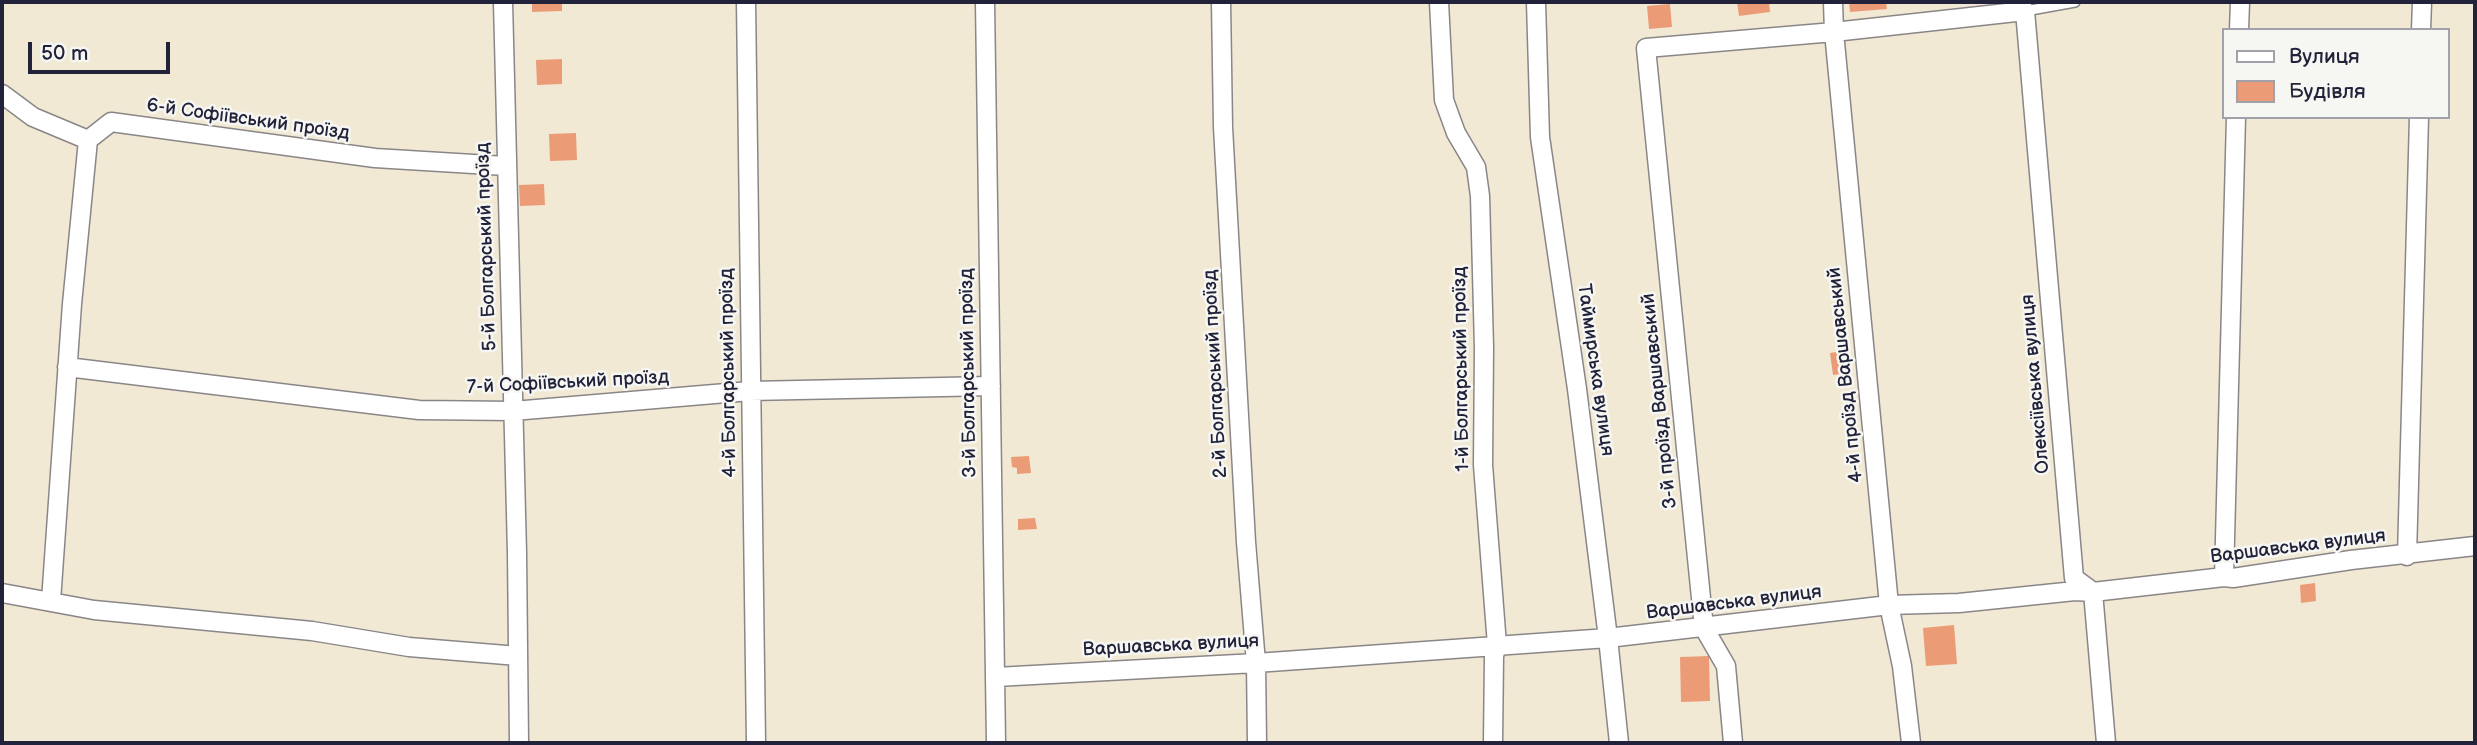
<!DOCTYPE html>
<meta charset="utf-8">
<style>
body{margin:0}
#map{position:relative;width:2477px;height:745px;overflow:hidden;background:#f1e9d4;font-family:"Balsamiq Sans",sans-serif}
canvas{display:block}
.frame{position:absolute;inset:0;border:4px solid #22223b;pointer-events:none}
.legend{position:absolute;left:2222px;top:28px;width:228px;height:91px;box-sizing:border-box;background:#f6f6f2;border:2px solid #a1a1a9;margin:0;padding:9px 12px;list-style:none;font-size:21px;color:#22223b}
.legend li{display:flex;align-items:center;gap:14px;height:35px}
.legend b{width:35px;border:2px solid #a1a1a9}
.scale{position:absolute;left:28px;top:42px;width:142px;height:32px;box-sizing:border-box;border:4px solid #22223b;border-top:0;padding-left:9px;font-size:21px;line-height:24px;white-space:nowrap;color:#22223b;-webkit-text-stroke:5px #f6f6f2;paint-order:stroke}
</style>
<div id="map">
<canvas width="2477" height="745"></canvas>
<div class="frame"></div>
<ul class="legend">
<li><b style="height:9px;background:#fff"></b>Вулиця</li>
<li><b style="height:19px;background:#eb9c77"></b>Будівля</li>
</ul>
<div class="scale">50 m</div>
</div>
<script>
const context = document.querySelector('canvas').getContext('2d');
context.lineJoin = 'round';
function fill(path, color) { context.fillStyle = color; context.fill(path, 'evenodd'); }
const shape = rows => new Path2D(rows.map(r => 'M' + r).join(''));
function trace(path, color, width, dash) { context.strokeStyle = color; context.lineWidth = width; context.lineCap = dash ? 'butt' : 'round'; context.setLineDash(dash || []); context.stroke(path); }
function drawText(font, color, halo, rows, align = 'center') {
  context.font = font + ' "Balsamiq Sans",sans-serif'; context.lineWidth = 5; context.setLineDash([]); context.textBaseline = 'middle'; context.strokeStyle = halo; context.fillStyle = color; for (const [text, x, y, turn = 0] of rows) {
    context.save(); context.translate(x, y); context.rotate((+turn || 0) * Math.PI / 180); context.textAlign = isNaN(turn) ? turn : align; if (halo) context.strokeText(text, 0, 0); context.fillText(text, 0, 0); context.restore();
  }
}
const building = shape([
 [532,2,562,2,562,11,532,12],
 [1737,2,1769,2,1770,12,1739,16],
 [1849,2,1886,2,1887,9,1850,12],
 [1670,4,1672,27,1649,29,1647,6],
 [562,59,562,84,537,85,536,60],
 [576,133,577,160,550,161,549,134],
 [544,184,545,205,520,206,519,185],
 [1848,350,1851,373,1833,375,1830,353],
 [1029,456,1031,473,1017,474,1017,468,1012,467,1011,457],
 [1035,518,1037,529,1018,530,1018,519],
 [2315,583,2316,601,2301,603,2300,585],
 [1954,625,1957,664,1926,666,1923,628],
 [1709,656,1710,701,1681,702,1680,657]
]);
const lane = shape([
 [2025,11,2075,2]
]);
const street = shape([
 [503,2,517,553,519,743],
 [746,2,756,743],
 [985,2,996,743],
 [1221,2,1223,127,1246,542,1256,663,1257,743],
 [1439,2,1444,100,1456,133,1476,167,1480,196,1484,348,1483,465,1497,645,1494,656,1493,743],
 [1536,2,1540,137,1577,389,1608,638,1619,743],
 [1833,2,1834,32,1889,605,1902,666,1911,743],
 [2239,30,2240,2],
 [2421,30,2422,2],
 [2,94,33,117,88,140,111,122,375,158,506,166],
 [67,367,419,410,513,411,750,391,991,386],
 [2407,556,2419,117],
 [2224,577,2236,117],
 [2,593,94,610,312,631,409,647,518,656],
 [51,601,72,304,88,140],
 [996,677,1256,663,1608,638,1889,605,1959,603,2075,591,2093,592,2224,577,2233,578,2351,560,2475,546],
 [1733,743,1726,666,1704,628,1646,48,1834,32,2025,11,2074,578,2093,592,2106,743]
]);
const streetNames = [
 ["6-й Софіївський проїзд",248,120,8],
 ["5-й Болгарський проїзд",487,247,-92],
 ["1-й Болгарський проїзд",1462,369,-91],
 ["Таймирська вулиця",1595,370,82],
 ["4-й Болгарський проїзд",729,373,-91],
 ["3-й Болгарський проїзд",969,373,-91],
 ["2-й Болгарський проїзд",1216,374,-93],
 ["4-й проїзд Варшавський",1846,375,-96],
 ["7-й Софіївський проїзд",568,383,-3],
 ["Олексіївська вулиця",2036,384,-95],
 ["3-й проїзд Варшавський",1660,401,-96],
 ["Варшавська вулиця",2298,547,-7],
 ["Варшавська вулиця",1734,603,-7],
 ["Варшавська вулиця",1171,646,-3]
];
fill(building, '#eb9c77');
trace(lane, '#8a8688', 12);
trace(street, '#8a8688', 21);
trace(lane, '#fff', 9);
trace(street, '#fff', 18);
drawText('19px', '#22223b', '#f6f6f2', streetNames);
</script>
